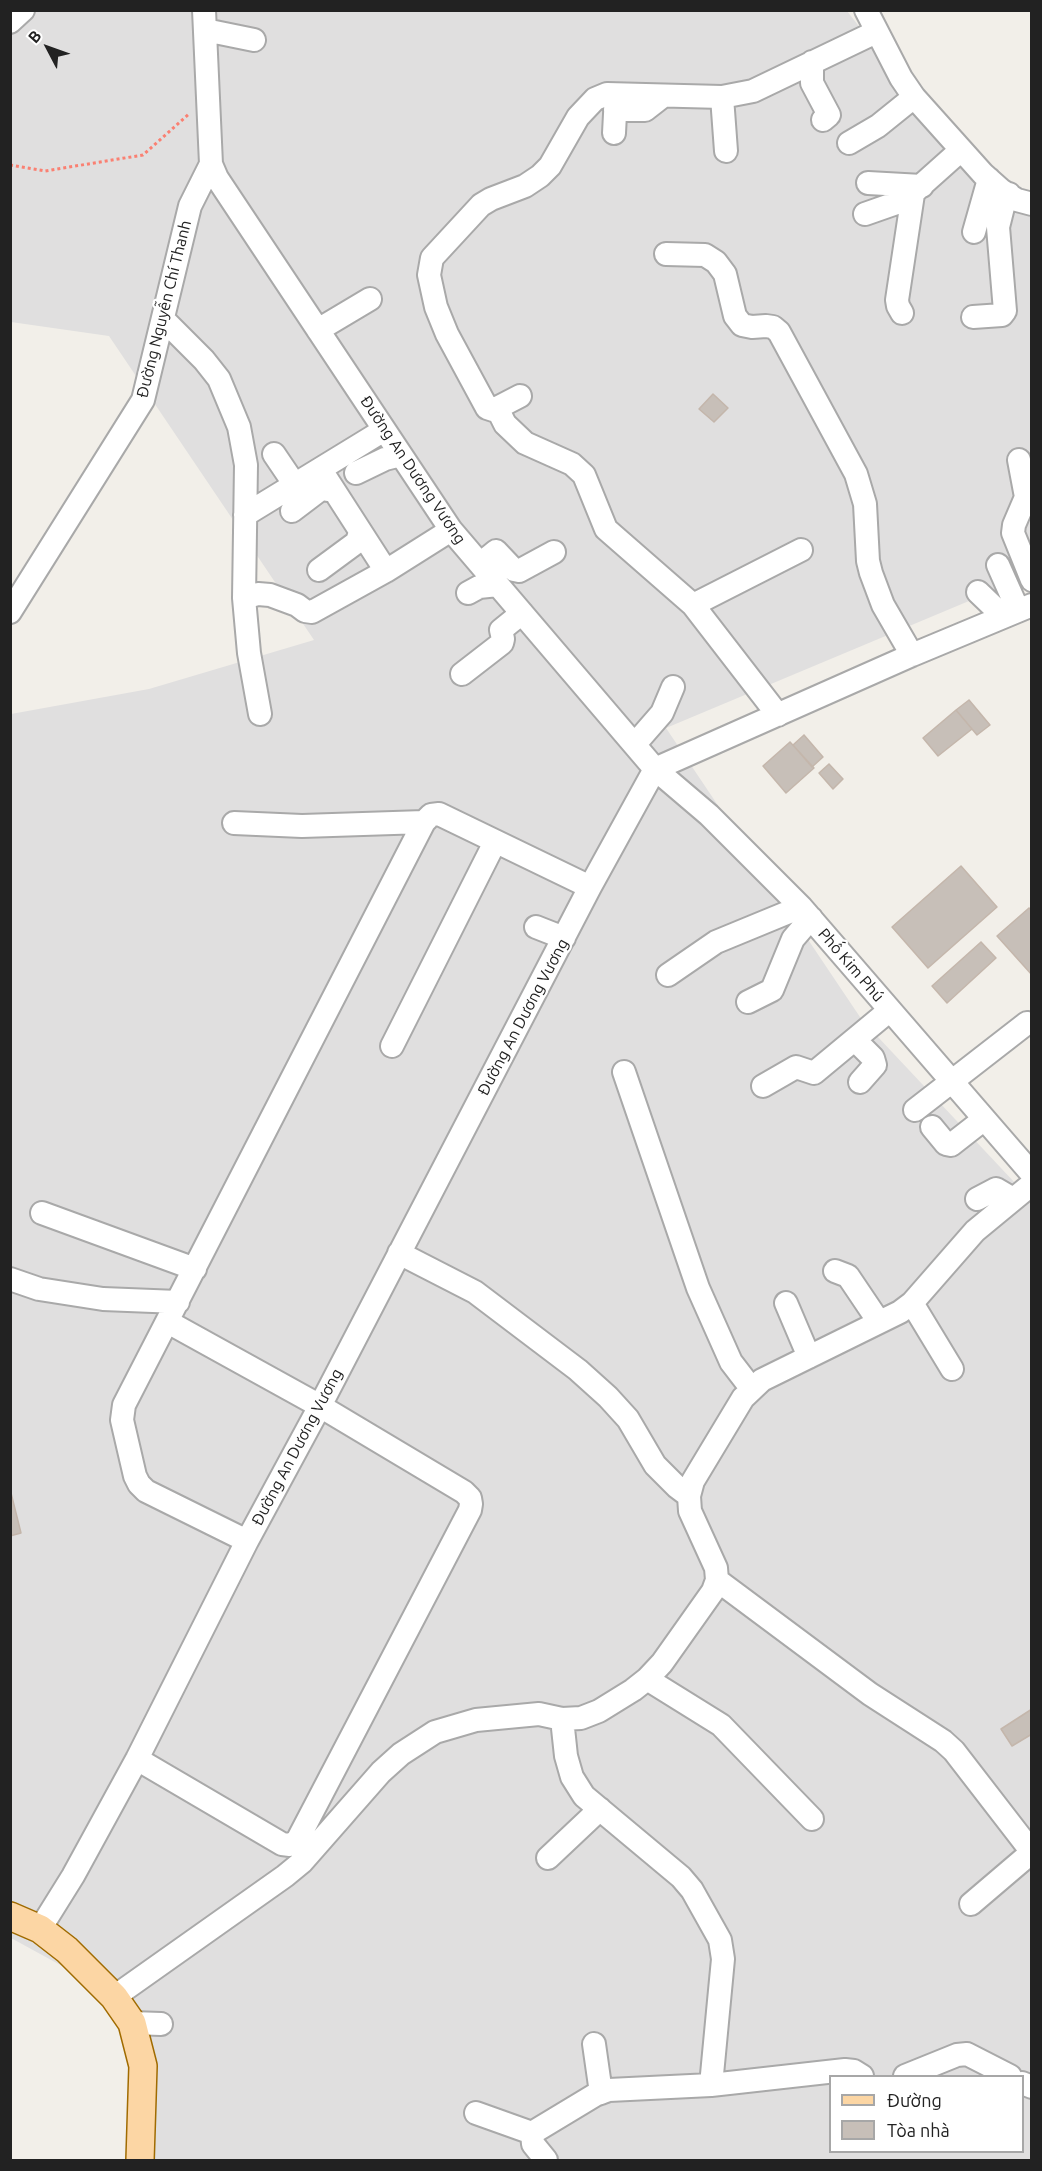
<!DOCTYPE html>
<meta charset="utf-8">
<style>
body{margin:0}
#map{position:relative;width:1042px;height:2171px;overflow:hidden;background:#f2efe9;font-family:Ubuntu,sans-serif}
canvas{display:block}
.frame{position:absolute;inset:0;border:12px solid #222;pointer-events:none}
.legend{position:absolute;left:829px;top:2075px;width:195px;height:78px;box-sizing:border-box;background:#fff;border:2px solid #a7a7a7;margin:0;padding:8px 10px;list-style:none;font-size:18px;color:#222}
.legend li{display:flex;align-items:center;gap:12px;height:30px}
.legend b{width:30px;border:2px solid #a7a7a7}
.north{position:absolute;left:18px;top:18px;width:60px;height:60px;-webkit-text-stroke:4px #fff;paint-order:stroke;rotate:311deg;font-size:16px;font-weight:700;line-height:24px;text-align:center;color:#222}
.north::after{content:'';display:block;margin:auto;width:21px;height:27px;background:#222;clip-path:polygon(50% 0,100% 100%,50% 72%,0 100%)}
</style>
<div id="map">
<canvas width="1042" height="2171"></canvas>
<div class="frame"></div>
<ul class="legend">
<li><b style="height:8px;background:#fcd6a4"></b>Đường</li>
<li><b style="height:16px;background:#c7bfb8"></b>Tòa nhà</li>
</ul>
<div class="north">B</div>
</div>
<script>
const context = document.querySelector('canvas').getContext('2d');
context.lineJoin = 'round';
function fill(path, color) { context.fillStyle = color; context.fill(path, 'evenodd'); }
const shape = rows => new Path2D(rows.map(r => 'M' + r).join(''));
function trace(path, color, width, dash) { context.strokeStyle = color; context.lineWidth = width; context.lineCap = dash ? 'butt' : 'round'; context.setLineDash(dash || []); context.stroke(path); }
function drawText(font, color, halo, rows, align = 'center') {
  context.font = font + ' Ubuntu,sans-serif'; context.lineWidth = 4.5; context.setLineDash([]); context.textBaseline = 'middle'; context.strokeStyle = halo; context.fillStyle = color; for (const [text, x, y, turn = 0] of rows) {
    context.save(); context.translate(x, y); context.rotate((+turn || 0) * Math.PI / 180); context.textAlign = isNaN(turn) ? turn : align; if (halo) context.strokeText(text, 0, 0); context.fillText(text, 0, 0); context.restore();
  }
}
const residential = shape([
 [11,11,847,11,964,161,1031,197,1031,575,666,728,862,1020,1031,1200,1031,2160,144,2160,137,2007,11,1938,11,714,149,689,314,640,109,336,11,322],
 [830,2076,1022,2076,1022,2152,830,2152]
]);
const building = shape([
 [713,394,728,408,714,422,699,409,713,394],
 [969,700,990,725,977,735,956,710,969,700],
 [956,710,972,729,938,756,923,738,956,710],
 [804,735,823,757,812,767,793,745,804,735],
 [790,742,814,768,786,793,763,766,790,742],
 [829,764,843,779,833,789,819,773,829,764],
 [961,866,997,907,928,968,892,927,961,866],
 [1029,908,1032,911,1032,975,997,936,1029,908],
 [981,942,996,958,947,1003,932,986,981,942],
 [10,1489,21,1533,10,1536,10,1489],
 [1032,1709,1032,1734,1012,1746,1001,1729,1032,1709]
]);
const path = shape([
 [10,165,45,171,143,155,189,114]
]);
const minor = shape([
 [866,10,901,78,914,97,983,174,1001,190,1017,200,1032,204],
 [10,22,23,10],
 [205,30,254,40],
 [812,62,812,83,829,115,823,120],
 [722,97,726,151],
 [615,110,645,110,663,96],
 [614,133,616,95],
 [849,143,878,126,914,97],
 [868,183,922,186],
 [865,214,905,200,961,150],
 [974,232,989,179],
 [666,254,705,255,716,262,725,274,735,316,742,325,752,327,766,326,773,327,779,332,856,474,865,504,868,561,871,573,883,605,912,655],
 [902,313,898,306,897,300,913,194],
 [973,317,1002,315,1005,311,998,227,1003,207,1009,194],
 [163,319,204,360,219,379,239,427,246,465,244,598,249,653,260,714],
 [318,330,370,299],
 [520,396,493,410,487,408,447,334,436,307,429,275,432,258,481,205,491,199,525,186,540,176,550,166,578,117,595,99,607,94,722,97,753,91,876,32],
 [497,408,505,424,525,443,572,464,584,475,606,529,693,605,778,715],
 [274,454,295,485],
 [1019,460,1026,497,1014,525,1013,533,1032,580],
 [321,470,386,571],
 [356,473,385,459,401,455],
 [292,511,321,489,334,491],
 [245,515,384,430],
 [480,564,496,551,514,570,519,571,554,552],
 [998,565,1018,610],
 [319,570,357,542,360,532],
 [978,592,1003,616],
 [468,593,479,587,498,585],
 [244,598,258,594,270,595,297,605,305,611,312,612,386,571,451,530],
 [693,605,801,550],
 [1032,605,912,655,655,769,709,815,801,907,1032,1174],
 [10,612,143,400,190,206,211,164,204,10],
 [462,674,502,643,503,639,501,630,522,613],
 [635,744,662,713,673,687],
 [234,823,302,826,424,822],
 [536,927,564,938],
 [668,975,716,942,801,907],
 [748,1002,772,990,793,939,811,918],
 [855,1040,873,1058,875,1065,860,1082],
 [392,1046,495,842],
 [624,1072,698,1288,731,1362,751,1388],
 [763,1086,796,1067,814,1073,890,1010],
 [915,1110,1027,1023],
 [932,1127,946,1144,951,1145,983,1120],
 [977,1199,996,1189,1013,1199],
 [42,1213,195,1269],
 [399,1253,475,1292,578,1370,608,1397,628,1419,655,1465,677,1487,689,1496],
 [835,1271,848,1276,879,1322],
 [10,1279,39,1289,103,1299,178,1302],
 [786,1303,809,1357],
 [912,1303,952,1369],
 [247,1541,146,1491,139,1484,135,1476,122,1420,124,1405,424,822,431,815,439,814,590,887],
 [717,1580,870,1694,943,1741,954,1751,1032,1852],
 [647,1679,721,1725,812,1819],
 [562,1719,566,1756,572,1777,584,1796,681,1877,692,1890,720,1940,723,1959,711,2085],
 [137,1759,282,1844,290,1845,297,1841,470,1510,471,1504,470,1498,464,1492,320,1406,168,1322],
 [548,1858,600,1809],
 [971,1904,1032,1852],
 [40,1929,73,1876,137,1759,247,1541,320,1406,590,887,655,769,451,530,217,178,211,164],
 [114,1997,285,1876,302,1862,381,1772,401,1754,435,1732,476,1720,539,1714,562,1719,581,1718,599,1711,633,1690,647,1679,662,1663,713,1591,717,1580,716,1568,690,1511,689,1496,693,1481,743,1398,762,1380,900,1312,912,1303,975,1231,1032,1184],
 [132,2023,161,2024],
 [594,2044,601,2093],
 [905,2076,957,2055,967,2054,1010,2076],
 [1022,2083,1032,2087],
 [476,2113,532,2133],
 [532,2133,595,2095,609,2090,711,2085,845,2070,854,2071,862,2076],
 [532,2133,533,2144,546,2160]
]);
const major = shape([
 [10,1916,40,1929,67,1950,114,1997,132,2023,143,2066,140,2160]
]);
const streetNames = [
 ["Đường Nguyễn Chí Thanh",164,309,-76],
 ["Đường An Dương Vương",413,470,56],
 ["Phố Kim Phú",851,965,49],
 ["Đường An Dương Vương",523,1017,-62],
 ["Đường An Dương Vương",297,1447,-62]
];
fill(residential, '#e0dfdf');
fill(building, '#c7bfb8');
trace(building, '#c4b6ab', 1.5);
trace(minor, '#a9a9a9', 26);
trace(major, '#a06b00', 30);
trace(path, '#fa8072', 3, [3, 3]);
trace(minor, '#fff', 22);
trace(major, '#fcd6a4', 27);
drawText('16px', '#222', '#fff', streetNames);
</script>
